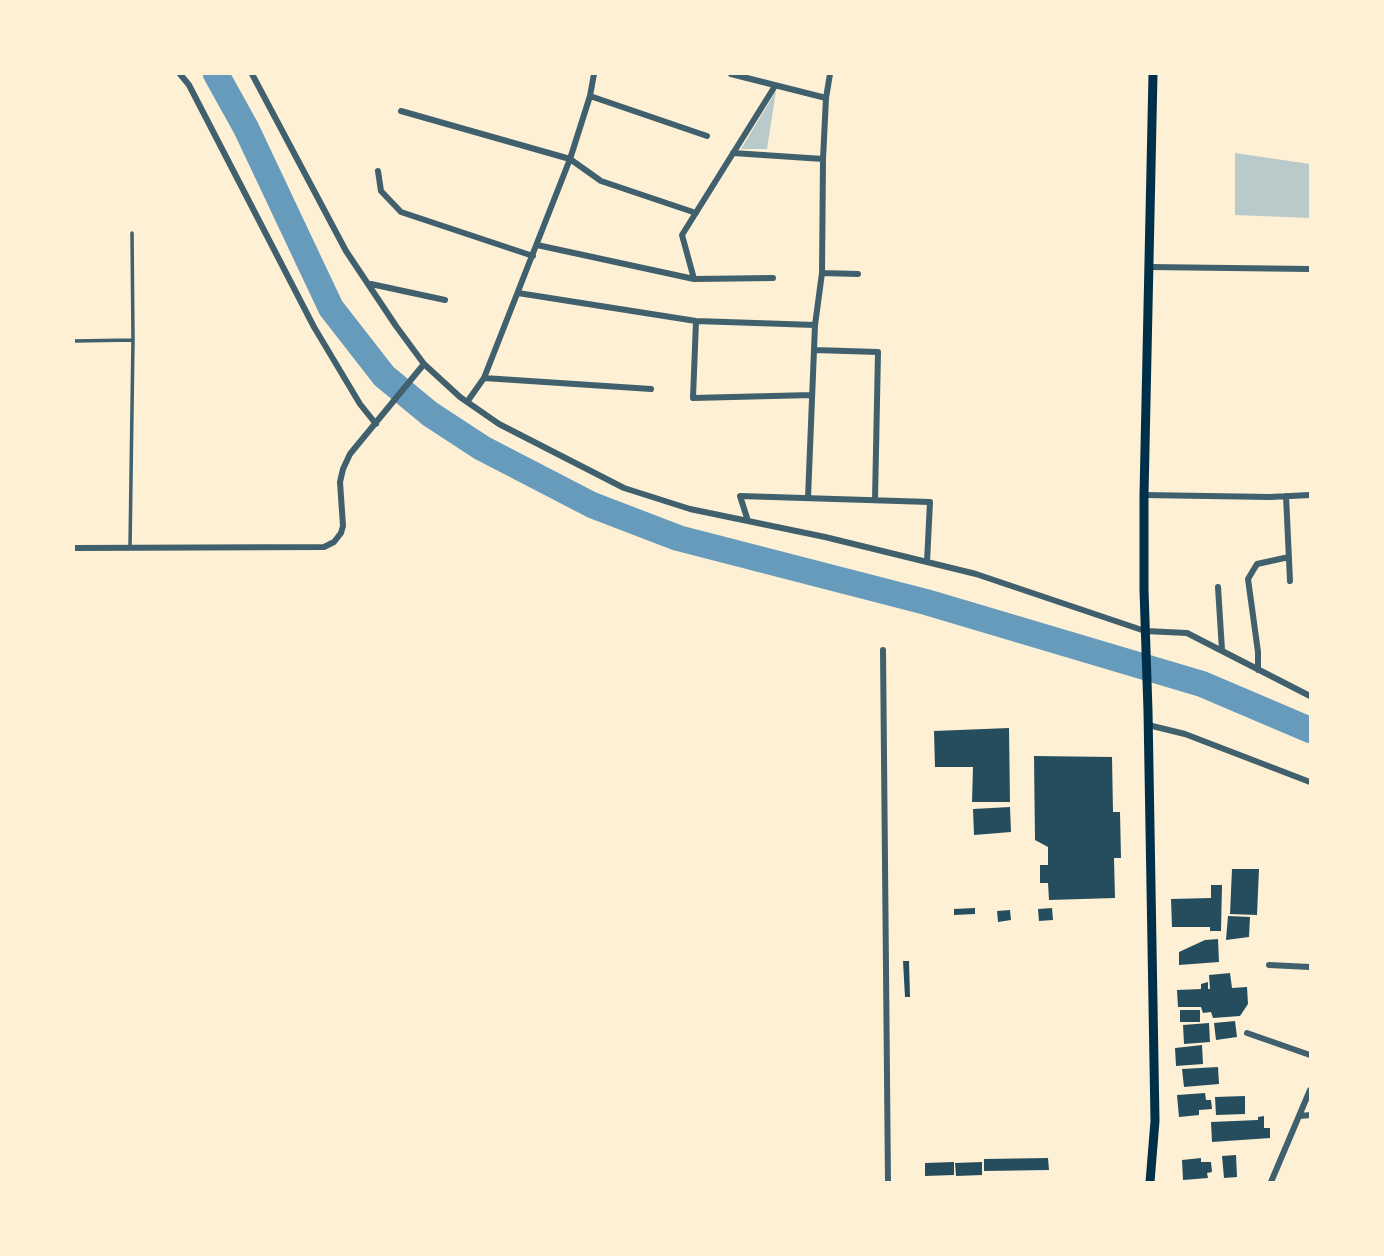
<!DOCTYPE html>
<style>
body{margin:0}
#map{position:relative;width:1384px;height:1256px;overflow:hidden;background:#fdf0d5;font-family:"Fira Sans",sans-serif}
canvas{display:block}
.frame{position:absolute;inset:0;border:75px solid #fdf0d5;pointer-events:none}
</style>
<div id="map">
<canvas width="1384" height="1256"></canvas>
<div class="frame"></div>
</div>
<script>
const context = document.querySelector('canvas').getContext('2d');
context.lineJoin = 'round';
function fill(path, color) { context.fillStyle = color; context.fill(path, 'evenodd'); }
const shape = rows => new Path2D(rows.map(r => 'M' + r).join(''));
function trace(path, color, width, dash) { context.strokeStyle = color; context.lineWidth = width; context.lineCap = dash ? 'butt' : 'round'; context.setLineDash(dash || []); context.stroke(path); }
const green = shape([
 [776,91,767,149,741,149],
 [1235,153,1310,164,1310,218,1235,215]
]);
const river = shape([
 [216,74,246,128,331,308,384,376,430,414,482,448,592,505,678,538,926,602,1202,684,1310,730]
]);
const building = shape([
 [1009,728,1010,802,972,802,973,767,935,767,934,731],
 [1034,756,1112,757,1113,812,1120,812,1121,858,1114,858,1115,898,1049,900,1048,883,1040,883,1040,865,1048,865,1048,847,1035,840],
 [1010,807,1011,832,974,835,973,809],
 [1232,869,1259,869,1257,915,1230,914],
 [1211,885,1222,885,1221,931,1210,931,1210,927,1172,927,1171,899,1211,898],
 [975,908,975,914,954,915,954,909],
 [1052,908,1053,920,1039,921,1038,909],
 [1010,910,1011,920,998,922,997,911],
 [1228,916,1250,917,1249,937,1226,940],
 [1218,939,1219,962,1179,965,1179,952,1205,940],
 [903,961,909,961,910,997,905,997],
 [1230,973,1232,988,1247,987,1248,1004,1240,1016,1213,1018,1211,1012,1203,1013,1201,1007,1178,1007,1177,990,1201,989,1201,984,1208,982,1208,989,1210,989,1209,975],
 [1180,1010,1200,1010,1200,1022,1180,1022],
 [1235,1021,1237,1037,1216,1040,1214,1023],
 [1209,1023,1210,1042,1184,1044,1183,1025],
 [1202,1045,1203,1064,1176,1066,1175,1048],
 [1218,1067,1219,1084,1184,1087,1182,1069],
 [1205,1093,1206,1100,1211,1100,1212,1109,1199,1110,1199,1115,1179,1117,1177,1095],
 [1245,1096,1245,1114,1216,1115,1215,1097],
 [1264,1116,1264,1128,1270,1128,1270,1138,1212,1142,1211,1122,1258,1120,1258,1117],
 [1236,1155,1237,1177,1224,1178,1222,1156],
 [1048,1158,1049,1170,984,1171,984,1159],
 [1201,1158,1201,1162,1211,1162,1212,1172,1207,1173,1208,1178,1183,1180,1182,1160],
 [954,1162,954,1175,925,1176,925,1163],
 [982,1162,982,1175,956,1176,955,1163]
]);
const service = shape([
 [74,341,133,340],
 [130,547,133,340,132,233]
]);
const minor = shape([
 [180,74,189,85,314,327,360,404,376,424],
 [252,74,346,251,396,326,424,364,460,397,499,424,624,488,690,509,825,537,976,574,1145,631,1187,633,1310,696],
 [731,74,826,98],
 [590,96,707,136],
 [401,111,570,159,601,181,696,213],
 [733,153,823,159],
 [378,171,381,191,401,212,533,256],
 [537,245,694,279,682,235,775,86],
 [1149,267,1310,269],
 [822,273,858,274],
 [694,279,773,278],
 [371,284,445,300],
 [518,293,696,321,815,325],
 [696,321,693,398,812,395],
 [814,350,878,352,875,500],
 [484,378,651,389],
 [467,402,484,378,570,159,590,96,594,74],
 [1144,495,1270,497,1310,495],
 [1286,496,1290,581],
 [808,498,815,325,822,273,823,159,826,98,830,74],
 [748,521,740,496,930,502,927,562],
 [74,548,324,547,334,542,341,533,343,526,340,482,343,469,350,454,424,364],
 [1218,587,1222,650],
 [883,650,888,1182],
 [1258,670,1258,652,1248,579,1257,564,1289,557],
 [1148,725,1185,734,1310,782],
 [1269,965,1310,967],
 [1247,1033,1310,1055],
 [1300,1116,1310,1115],
 [1271,1182,1310,1090]
]);
const secondary = shape([
 [1150,1182,1155,1121,1148,711,1144,590,1144,495,1153,74]
]);
fill(green, '#b9caca');
trace(river, '#669bbc', 26);
fill(building, '#264d5e');
trace(service, '#3f606c', 3.5);
trace(minor, '#3f606c', 6);
trace(secondary, '#003049', 9);
</script>
